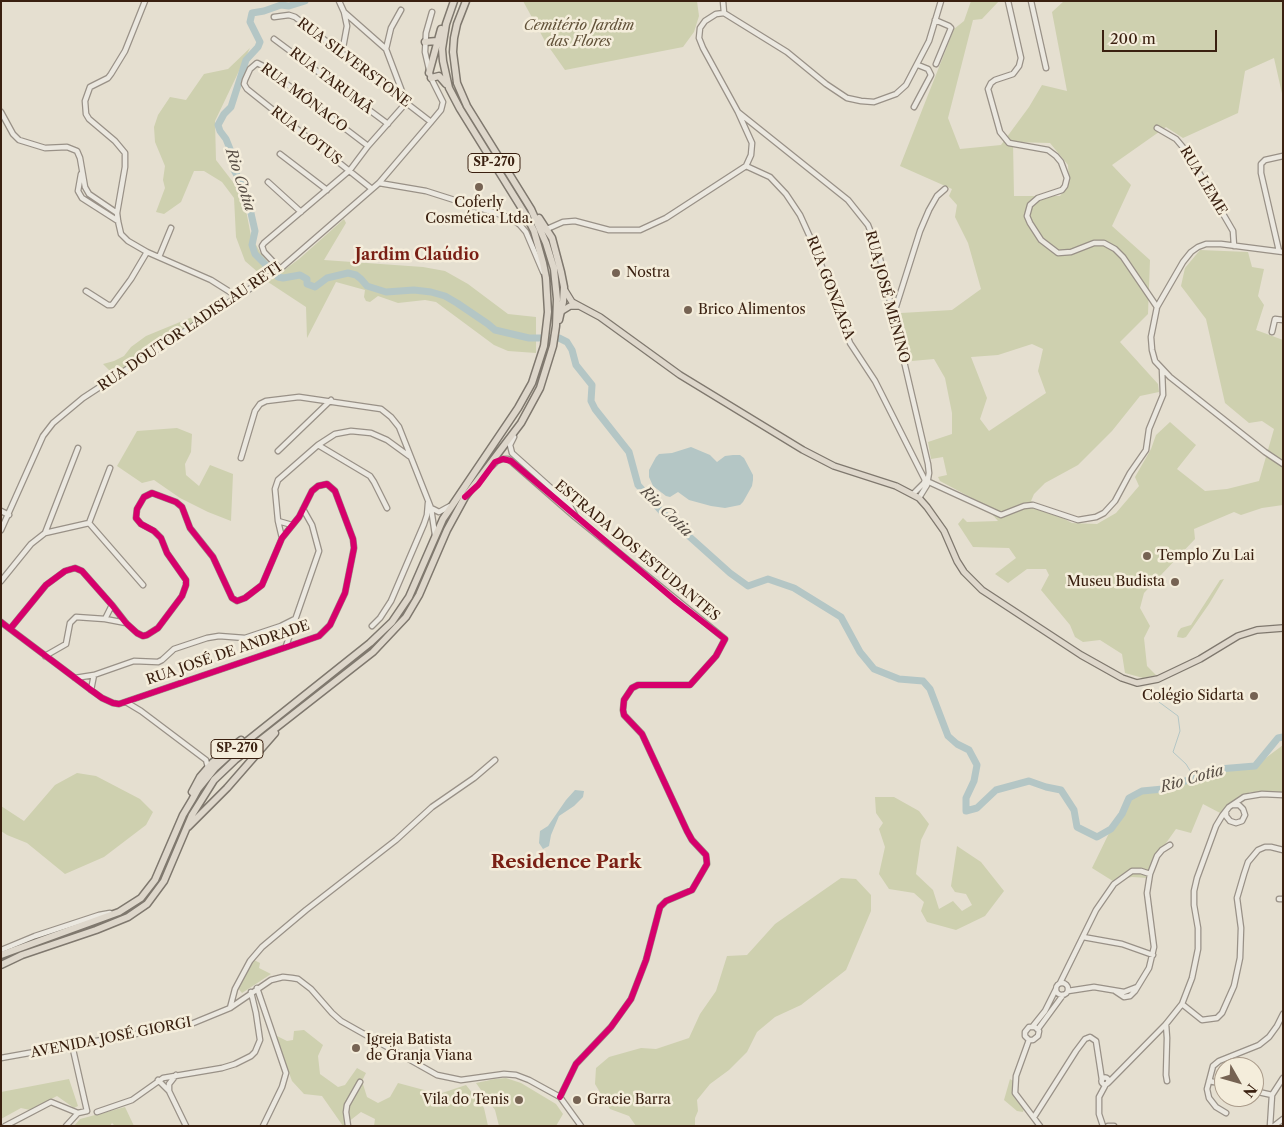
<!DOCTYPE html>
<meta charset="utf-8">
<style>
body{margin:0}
#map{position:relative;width:1284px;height:1127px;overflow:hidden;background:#e5dfd0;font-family:"Libre Caslon Text",serif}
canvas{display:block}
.frame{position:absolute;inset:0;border:2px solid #3a2010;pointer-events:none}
.north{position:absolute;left:1214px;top:1057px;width:50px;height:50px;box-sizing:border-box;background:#f4eddb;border:1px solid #aa9b8a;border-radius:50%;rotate:128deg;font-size:14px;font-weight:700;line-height:20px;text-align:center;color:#3a2010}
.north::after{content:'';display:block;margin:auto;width:18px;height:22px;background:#766353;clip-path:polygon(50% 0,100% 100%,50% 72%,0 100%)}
.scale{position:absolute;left:1102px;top:30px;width:115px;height:22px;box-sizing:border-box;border:2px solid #3a2010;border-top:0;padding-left:6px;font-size:15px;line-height:18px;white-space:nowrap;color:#3a2010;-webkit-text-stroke:4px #f4eddb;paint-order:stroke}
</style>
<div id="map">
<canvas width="1284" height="1127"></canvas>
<div class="frame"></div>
<div class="north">N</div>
<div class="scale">200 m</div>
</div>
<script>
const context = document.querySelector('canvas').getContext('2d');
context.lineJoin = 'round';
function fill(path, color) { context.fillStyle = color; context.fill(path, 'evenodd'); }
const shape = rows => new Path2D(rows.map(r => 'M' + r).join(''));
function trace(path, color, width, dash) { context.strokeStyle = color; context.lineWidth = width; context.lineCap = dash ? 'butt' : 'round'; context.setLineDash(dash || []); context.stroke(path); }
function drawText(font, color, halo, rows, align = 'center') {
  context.font = font + ' "Libre Caslon Text",serif'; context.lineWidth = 5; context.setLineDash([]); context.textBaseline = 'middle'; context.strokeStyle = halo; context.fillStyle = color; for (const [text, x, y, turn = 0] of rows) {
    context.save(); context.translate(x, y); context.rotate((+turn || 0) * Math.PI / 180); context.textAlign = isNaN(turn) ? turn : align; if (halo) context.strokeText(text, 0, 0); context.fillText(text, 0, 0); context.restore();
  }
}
const green = shape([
 [523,1,697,1,699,16,694,32,683,47,565,70,546,43],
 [971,1,999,1,982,19,973,20,948,118,960,149,1001,145,1029,107,1042,85,1067,91,1052,12,1064,1,1283,1,1283,98,1274,58,1245,71,1238,113,1183,138,1166,127,1112,165,1131,185,1112,226,1150,260,1148,314,1120,342,1158,384,1159,392,1140,396,1112,431,1078,465,1045,483,1034,494,1031,501,1072,523,1097,524,1116,513,1139,486,1135,477,1151,449,1156,435,1170,422,1196,445,1177,469,1205,491,1227,489,1259,481,1274,429,1262,421,1249,423,1225,403,1206,319,1181,286,1185,268,1200,250,1248,252,1252,267,1264,269,1258,296,1264,305,1256,330,1283,340,1283,505,1262,508,1241,515,1234,512,1194,529,1195,539,1144,593,1140,608,1150,626,1144,638,1147,666,1156,675,1143,678,1125,673,1122,654,1100,640,1083,642,1075,637,1070,625,1041,590,1049,575,1046,569,1027,569,1008,583,995,574,1016,558,1009,548,973,547,958,524,963,518,967,522,998,521,983,504,940,481,938,477,947,475,943,457,931,459,928,442,952,434,952,413,945,378,934,359,912,361,901,313,952,310,981,289,968,243,955,217,957,205,949,196,952,189,900,166,954,29,964,21],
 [1013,142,1050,143,1068,165,1069,183,1060,196,1014,196],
 [1032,344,1043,349,1038,371,1046,393,989,431,980,419,987,398,971,357,998,355],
 [250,48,215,121,216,160,243,195,251,236,260,252,272,267,260,274,245,261,236,237,234,198,222,182,204,171,194,171,181,202,164,214,156,212,165,188,163,180,165,166,155,142,154,127,158,115,170,97,186,100,204,74,228,69],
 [344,219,346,223,324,260,423,267,445,271,468,284,508,314,536,317,536,353,508,351,494,345,436,302,425,300,398,303,378,296,370,302,366,301,364,297,365,290,336,282,307,338,306,307,268,282,299,259],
 [202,313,204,316,114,375,103,364,114,361,124,356,131,347,146,336],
 [177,428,192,434,191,452,185,464,186,475,199,486,210,465,233,474,231,521,208,512,180,498,154,480,142,483,117,466,137,431],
 [1224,579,1209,604,1186,637,1183,638,1177,637,1178,632,1181,628,1191,625,1220,580],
 [1283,745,1282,793,1250,792,1233,801,1222,814,1203,804,1191,833,1176,829,1159,853,1148,878,1132,877,1122,879,1116,883,1092,868,1111,829,1122,814,1129,798,1142,791,1163,789,1219,769,1255,766],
 [77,773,96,776,140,799,153,812,146,825,104,857,65,874,27,843,7,835,1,831,1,806,24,821,55,785],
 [875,797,894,797,919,811,929,824,921,840,916,874,933,890,939,909,953,901,962,911,972,905,966,894,955,892,951,886,957,846,981,862,1004,891,985,916,956,930,927,922,921,911,924,902,914,893,889,889,879,874,885,847,879,829,883,823,876,813],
 [841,878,856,879,871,895,871,911,846,970,801,1005,775,1017,757,1032,747,1052,729,1070,710,1084,697,1100,698,1111,695,1118,695,1126,636,1126,629,1116,610,1109,595,1084,596,1068,609,1057,641,1048,656,1049,689,1038,700,1014,716,991,727,956,747,955,775,924],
 [254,960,260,963,259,968,271,974,242,993,237,987],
 [304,1030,323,1045,318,1056,320,1074,338,1087,345,1085,357,1068,366,1073,362,1081,367,1097,378,1103,390,1097,398,1083,439,1094,466,1085,484,1108,488,1126,374,1126,375,1119,361,1112,343,1126,322,1096,304,1094,292,1081,275,1035,287,1041,293,1040,294,1031],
 [506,1078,521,1083,556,1104,563,1114,556,1126,499,1126,495,1110,476,1083,495,1079],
 [69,1079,78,1106,74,1108,57,1096,30,1110,21,1108,1,1119,1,1092],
 [1010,1079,1013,1081,1014,1097,1024,1109,1023,1112,1017,1111,1004,1100],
 [125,1107,134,1126,115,1126,112,1123,110,1126,74,1126,80,1119]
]);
const water = shape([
 [691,447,710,455,717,462,725,456,733,455,740,455,744,458,753,475,753,480,752,486,743,502,740,505,725,508,711,506,689,500,678,492,670,497,666,496,653,486,649,477,649,470,656,457,659,454,672,453],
 [575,790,584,791,583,797,574,806,559,816,551,835,549,846,543,849,539,843,540,831,548,826,566,800]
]);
const stream = shape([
 [1155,696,1159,702,1178,716,1180,731,1173,752,1186,764,1194,777]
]);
const river = shape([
 [305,1,289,6,281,5,264,11,252,13,250,22,260,42,258,47,246,60,231,107,224,114,218,125,220,131,226,139,232,154,234,170,246,191,255,231,252,245,255,254,278,277,283,278,300,275,307,279,307,284,315,287,327,278,348,273,356,275,361,279,367,286,386,292,414,290,431,292,445,296,457,303,488,324,495,330,529,338,559,338,567,342,572,350,576,365,592,385,591,401,595,409,629,452,638,485,662,512,730,573,748,586,768,579,794,588,841,617,860,652,874,669,899,679,923,681,930,689,948,736,957,744,969,750,977,765,974,781,966,798,966,811,977,808,996,790,1029,781,1046,787,1061,790,1074,810,1077,827,1097,837,1111,829,1122,814,1129,798,1142,791,1163,789,1219,769,1255,766,1278,738,1283,737]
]);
const minor = shape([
 [145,1,125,51,111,74,108,78,90,87,85,101,86,114,89,119,115,141,125,153,125,167,117,213,118,221,121,234,128,241,147,252,211,280,238,297],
 [339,1,344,12,347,26,342,53],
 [723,1,724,13],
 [1008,1,1021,58,1019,66,1013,74,995,80,991,83,988,89,1000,132,1009,143,1048,150,1056,156,1061,162,1067,178,1065,186,1062,190,1038,198,1030,205,1027,216,1030,223,1041,240,1058,253,1071,252,1094,243,1104,243,1115,249,1123,257,1157,307],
 [1031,1,1046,68],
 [344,12,386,49,406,102],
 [274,17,289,15,295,17,431,122],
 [935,20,949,26,951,28,936,64],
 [274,39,388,124],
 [386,49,391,28,401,10],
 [914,107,931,75,928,69,918,65],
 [1,112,13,134,19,140,45,148,67,147,77,151,80,158,85,187,89,194,117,213],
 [738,112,848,200,868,225,878,250,928,464,929,473,927,484,924,483,925,480,875,381,850,343,815,248,800,215,786,194,770,177,746,166],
 [1157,128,1176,139,1187,152,1233,231,1234,246],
 [368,146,263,66,257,63,250,69,245,80,244,84,247,89,372,189],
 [280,154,327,190],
 [81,174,78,191,82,198,118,221],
 [268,182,301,212],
 [379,183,426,191,511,218,520,225,526,232,543,272],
 [547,229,563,222,575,221,609,230,640,230,666,218,746,166,751,155,752,143,738,112,703,48,699,38,700,28,705,21,716,14,724,13,787,52,826,84,847,98,861,101,874,102,896,94,906,85,929,41,941,1],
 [1279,251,1261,173,1261,164,1265,160,1283,156],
 [1283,252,1221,244,1206,244,1198,247,1191,252,1183,262,1157,307,1151,337,1152,350,1155,361,1170,377,1265,452,1283,464],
 [159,257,171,228],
 [280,269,264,252,262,246,264,243,350,170,368,146,406,103],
 [86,291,108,305,112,305,131,279,147,252],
 [894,313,920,231,929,210,937,196,945,189],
 [1272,332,1275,319,1283,320],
 [514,437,510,445,512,453,569,504,575,515],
 [318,445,370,476,374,482,387,508],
 [278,451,331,400],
 [241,458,255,411,260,404,266,401,299,397,381,409,391,417,399,427,431,508,435,535],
 [492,466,497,461,503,459,508,459,513,463,575,517,725,639,716,656,690,685,638,685,632,688,624,700,623,710,624,715,642,734,687,831,692,840,706,855,707,864,692,890,666,901,660,907,646,960,631,999,611,1027,576,1064,560,1097],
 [929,482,1001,515,1024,506,1033,505,1078,520,1096,517,1104,513,1115,501,1130,473,1146,450,1149,429,1163,395,1162,369],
 [913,494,924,483],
 [919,498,927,485],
 [431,508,439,512,450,506],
 [1,511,9,515],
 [278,521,275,489,278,480,318,445,335,434,351,431,371,433,387,440,409,456],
 [89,523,143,585],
 [89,523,110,468],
 [1,530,43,436,53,423,83,398,280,269,379,183,431,122,441,110,443,102,431,78,425,52,426,33,432,12],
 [45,533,89,523],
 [282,538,278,521,292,525],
 [1,581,31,544,45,533,78,448],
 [112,605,105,619,126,623],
 [1,622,10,629,91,690,102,698,113,703,119,704,319,636,330,625,345,593,354,548,353,539,335,491,327,484,318,486,312,491,299,517,282,538,262,585,245,598,237,601,232,598,213,557,190,528,182,507,176,502,152,493,144,497,137,509,136,518,141,524,154,531,161,538,167,553,186,580,186,585,182,596,158,628,147,635,143,636,137,633,126,623,112,605,82,571,75,568,65,571,46,585,10,629],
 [372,626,380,618,391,601,424,524,427,515,428,503],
 [286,646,319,551,312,525,303,509],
 [45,656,66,644,70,623,76,617,105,619],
 [94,675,134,661,158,662,162,660,174,649,207,638,219,636,245,638,281,626,295,619],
 [75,678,94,675,91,690],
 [126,702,141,711,206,760,208,767],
 [1226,811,1226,816,1230,821,1236,823,1242,821,1245,815,1243,809,1239,805,1233,805],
 [1279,899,1283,899],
 [1083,937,1122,944,1153,955],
 [1,950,35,936,99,915,110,913],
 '1056 989a6 6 0 1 1 12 0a6 6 0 1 1-12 0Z',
 [1060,983,1096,910,1114,884,1132,871,1141,871,1150,874],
 [257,988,286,1073,282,1087,263,1126],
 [1068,991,1094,987,1124,992,1137,987],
 [1115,991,1124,997,1130,996,1135,991,1149,968,1154,947,1147,893,1150,874,1157,856,1162,850,1170,845],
 [1182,1004,1202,1020,1217,1018,1222,1013,1234,986,1240,958,1241,928,1237,898,1244,874,1248,862,1258,850,1265,847,1271,847,1283,850],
 [230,1008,235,989,250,961,262,947,306,910,396,840,432,807,474,778,495,760],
 [1166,1024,1167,1038,1166,1075,1167,1081],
 [1033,1026,1045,1011,1056,989],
 [1038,1029,1063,995],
 [1029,1040,1033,1040,1038,1036,1039,1031,1035,1027,1029,1027,1025,1032,1025,1036,1029,1040,1016,1076,1015,1093,1040,1126],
 [1,1058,191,1024,230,1008,271,980,283,977,292,978,298,979,311,989,332,1013,341,1021,437,1075,461,1080,504,1074,516,1075,529,1080,560,1097,581,1126],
 '1101.5 1081a3.5 3.5 0 1 1 7 0a3.5 3.5 0 1 1-7 0Z',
 [158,1080,169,1091,186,1126],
 [1209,1081,1224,1084],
 [1108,1083,1166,1024,1182,1004,1192,978,1198,949,1198,928,1194,905,1194,891,1197,878,1216,826,1222,816,1229,807,1244,797,1262,794,1283,795],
 [169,1091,169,1084,176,1075],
 [1254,1091,1272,1095],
 [97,1112,132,1100,163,1078,222,1068,235,1064,251,1056,255,1052,260,1040,256,1013,251,992],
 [1226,1113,1216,1107,1209,1098,1207,1089,1213,1066,1219,1061,1259,1045,1269,1037,1277,1026,1283,1014],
 [1034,1117,1076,1051,1085,1039,1090,1037,1096,1041,1102,1080],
 [5,1126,51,1102,78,1113],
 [66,1126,78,1113,87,1111,72,1045],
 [348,1126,346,1112,347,1105,360,1082],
 [1103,1126,1099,1114,1099,1097,1106,1084],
 [1108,1126,1114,1126],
 [1270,1126,1272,1095,1283,1078],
 [1274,1126,1283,1119]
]);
const major = shape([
 [564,289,572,302,600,317,680,375,803,450,834,466,896,486,919,498,927,507,944,531,957,561,964,572,982,590,1081,655,1122,678,1137,683,1158,679,1200,659,1238,636,1257,630,1283,628],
 [562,311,570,306,578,306]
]);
const highway = shape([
 [425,42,437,41],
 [429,73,441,29],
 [431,78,439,76,446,84],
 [539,218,552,238,561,272,564,287,563,302,559,320],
 [192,792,200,777,213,762,241,740],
 [188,827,227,788,275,733],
 [1,955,119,912,141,898,155,880,183,815,192,800,198,789,215,768,227,757,370,643,392,622,409,597,443,519,518,408,532,383,544,346,548,312,546,278,543,263,534,231,527,217,460,109,449,88,443,61,442,49,446,24,454,1],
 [1,965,22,955,96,930,128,917,147,904,164,881,192,815,214,780,235,760,373,652,406,617,419,595,447,530,465,497,521,423,540,388,553,346,556,326,557,299,554,269,546,243,531,209,467,106,457,83,453,52,454,38,457,24,466,1]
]);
const cycleway = shape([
 [465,497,478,485,495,462,503,459,511,461,676,601,725,639,716,656,690,685,638,685,632,688,624,700,623,710,624,715,642,734,687,831,692,840,706,855,707,864,692,890,666,901,660,907,646,960,631,999,611,1027,576,1064,560,1097],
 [1,622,10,629,91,690,102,698,113,703,119,704,319,636,330,625,345,593,354,548,353,539,335,491,327,484,318,486,312,491,299,517,282,538,262,585,245,598,237,601,232,598,213,557,190,528,182,507,176,502,152,493,144,497,137,509,136,518,141,524,154,531,161,538,167,553,186,580,186,585,182,596,158,628,147,635,143,636,137,633,126,623,112,605,82,571,75,568,65,571,46,585,10,629]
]);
const markers = [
 [479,187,5,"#766353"],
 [616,273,5,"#766353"],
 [688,310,5,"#766353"],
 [1147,556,5,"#766353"],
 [1175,582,5,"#766353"],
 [1254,696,5,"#766353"],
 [356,1048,5,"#766353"],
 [519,1100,5,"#766353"],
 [577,1100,5,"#766353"]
];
const shields = [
 [494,163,52],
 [237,749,52]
];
const shieldNames = [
 ["SP-270",494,163],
 ["SP-270",237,749]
];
const parkNames = [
 ["Cemitério Jardim",579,26],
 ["das Flores",579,42]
];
const streetNames = [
 ["RUA SILVERSTONE",354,63,37],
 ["RUA TARUMÃ",331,81,37],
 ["RUA MÔNACO",304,98,37],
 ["RUA LOTUS",306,136,38],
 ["RUA LEME",1203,181,59],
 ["RUA GONZAGA",830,288,69],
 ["RUA JOSÉ MENINO",887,297,75],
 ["RUA DOUTOR LADISLAU RETI",190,327,-34],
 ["ESTRADA DOS ESTUDANTES",637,551,40],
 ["RUA JOSÉ DE ANDRADE",228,653,-19],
 ["AVENIDA JOSÉ GIORGI",111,1038,-11]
];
const poiNames = [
 ["Coferly",479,203,"center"],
 ["Cosmética Ltda.",479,219,"center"],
 ["Nostra",626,273],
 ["Brico Alimentos",698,310],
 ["Templo Zu Lai",1157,556],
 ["Museu Budista",1165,582,"right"],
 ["Colégio Sidarta",1244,696,"right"],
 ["Igreja Batista",366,1040],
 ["de Granja Viana",366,1056],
 ["Vila do Tenis",509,1100,"right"],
 ["Gracie Barra",587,1100]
];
const waterNames = [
 ["Rio Cotia",240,180,72],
 ["Rio Cotia",666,512,44],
 ["Rio Cotia",1192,779,-16]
];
const quarterNames = [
 ["Jardim Claúdio",417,255]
];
const districtNames = [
 ["Residence Park",566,863]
];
fill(green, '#ced0af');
fill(water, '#b4c6c5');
trace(stream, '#b4c6c5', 1);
trace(river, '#b4c6c5', 7);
trace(minor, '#999187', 7);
trace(major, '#7f786e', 8);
trace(highway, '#7f786e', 9);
trace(minor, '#ebe8e0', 4.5);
trace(major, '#ded7cb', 5.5);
trace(highway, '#ded7cb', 6);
trace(cycleway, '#d6006c', 6);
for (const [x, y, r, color] of markers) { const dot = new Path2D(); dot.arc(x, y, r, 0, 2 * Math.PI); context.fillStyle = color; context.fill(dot); trace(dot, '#f4eddb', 2); }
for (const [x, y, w] of shields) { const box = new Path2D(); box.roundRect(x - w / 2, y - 9.5, w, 19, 4); context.fillStyle = '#f4eddb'; context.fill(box); trace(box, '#3a2010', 1); }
drawText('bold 12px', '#3a2010', null, shieldNames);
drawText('italic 14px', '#615138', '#f4eddb', parkNames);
drawText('14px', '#3a2010', '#f4eddb', streetNames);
drawText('14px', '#3a2010', '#f4eddb', poiNames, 'left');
drawText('italic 15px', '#584e45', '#f4eddb', waterNames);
drawText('bold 16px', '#7a1f14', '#f4eddb', quarterNames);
drawText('bold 19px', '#7a1f14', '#f4eddb', districtNames);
</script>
